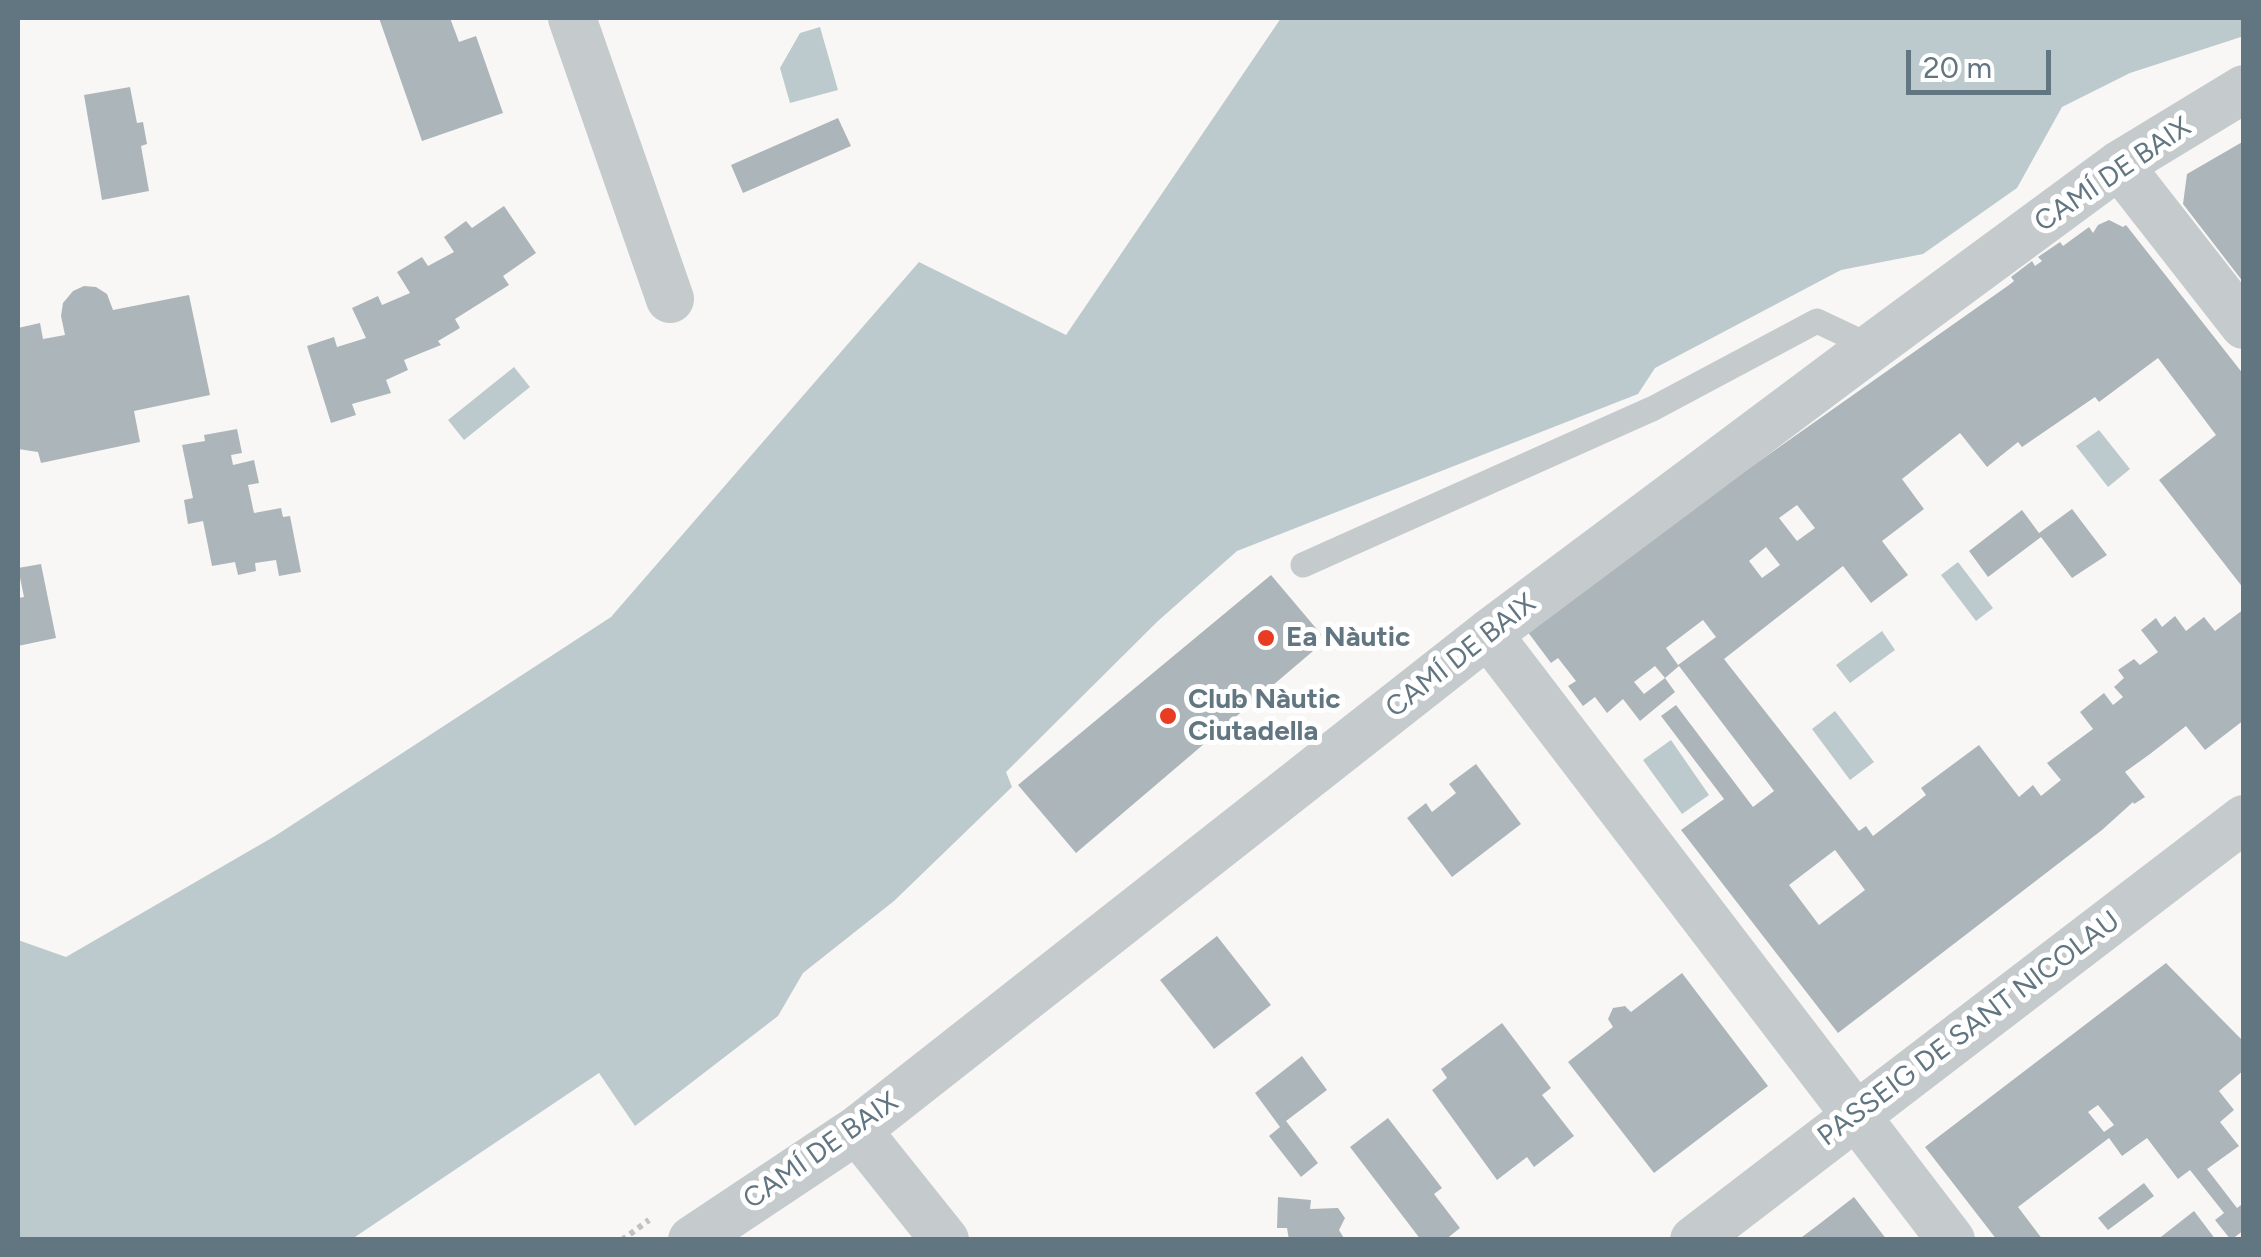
<!DOCTYPE html>
<meta charset="utf-8">
<style>
body{margin:0}
#map{position:relative;width:2261px;height:1257px;overflow:hidden;background:#f8f7f5;font-family:Figtree,sans-serif}
canvas{display:block}
.frame{position:absolute;inset:0;border:20px solid #627681;pointer-events:none}
.scale{position:absolute;left:1906px;top:50px;width:145px;height:45px;box-sizing:border-box;border:5px solid #627681;border-top:0;padding-left:12px;font-size:30px;line-height:35px;white-space:nowrap;color:#627681;-webkit-text-stroke:8px #fff;paint-order:stroke}
</style>
<div id="map">
<canvas width="2261" height="1257"></canvas>
<div class="frame"></div>
<div class="scale">20 m</div>
</div>
<script>
const context = document.querySelector('canvas').getContext('2d');
context.lineJoin = 'round';
function fill(path, color) { context.fillStyle = color; context.fill(path, 'evenodd'); }
const shape = rows => new Path2D(rows.map(r => 'M' + r).join(''));
function trace(path, color, width, dash) { context.strokeStyle = color; context.lineWidth = width; context.lineCap = dash ? 'butt' : 'round'; context.setLineDash(dash || []); context.stroke(path); }
function drawText(font, color, halo, rows, align = 'center') {
  context.font = font + ' Figtree,sans-serif'; context.lineWidth = 10; context.setLineDash([]); context.textBaseline = 'middle'; context.strokeStyle = halo; context.fillStyle = color; for (const [text, x, y, turn = 0] of rows) {
    context.save(); context.translate(x, y); context.rotate((+turn || 0) * Math.PI / 180); context.textAlign = isNaN(turn) ? turn : align; if (halo) context.strokeText(text, 0, 0); context.fillText(text, 0, 0); context.restore();
  }
}
const water = shape([
 [1281,18,2243,18,2244,36,2130,73,2062,107,2017,188,1923,254,1841,270,1655,368,1638,394,1237,551,1158,621,1006,772,1012,787,894,901,803,973,778,1016,635,1126,599,1073,352,1239,18,1239,18,940,66,957,275,836,611,617,919,262,1066,335],
 [820,27,838,90,790,103,780,68,800,33],
 [514,367,530,387,464,440,448,420],
 [2099,430,2130,469,2108,487,2076,446],
 [1958,562,1993,608,1976,621,1941,575],
 [1882,631,1895,650,1850,683,1836,665],
 [1835,711,1874,762,1850,780,1812,729],
 [1671,740,1709,795,1682,814,1643,760]
]);
const building = shape([
 [379,18,450,18,459,42,476,36,503,113,422,141],
 [130,87,137,123,143,122,147,144,141,146,149,191,102,200,84,95],
 [838,118,851,146,743,193,731,165],
 [2244,141,2244,283,2183,204,2187,174],
 [504,206,536,253,503,276,509,285,455,319,460,328,438,341,441,345,404,360,408,370,386,380,391,393,352,404,356,415,331,423,307,346,334,337,337,347,366,338,352,308,378,296,382,305,410,293,397,272,422,257,428,266,454,252,444,237,466,221,472,228],
 [2109,220,2123,227,2126,225,2244,375,2244,589,2159,480,2216,435,2158,358,2099,402,2095,397,2022,447,2018,442,1987,467,1960,433,1902,479,1924,509,1882,541,1908,575,1871,603,1843,566,1724,659,1859,831,1866,826,1873,836,1926,795,1921,788,1979,745,2019,797,2033,785,2041,796,2061,780,2047,763,2093,729,2080,712,2104,693,2113,705,2123,697,2114,687,2124,678,2118,670,2134,659,2140,665,2158,652,2141,630,2156,618,2162,627,2175,616,2186,631,2204,617,2215,631,2244,609,2244,720,2205,750,2186,726,2150,754,2125,772,2145,797,2134,804,2133,802,2102,830,1838,1033,1681,830,1724,799,1661,716,1676,705,1753,807,1774,791,1679,666,1665,678,1655,666,1634,682,1644,694,1665,678,1675,692,1640,721,1623,699,1607,713,1595,697,1583,706,1568,686,1576,681,1558,658,1551,663,1524,627,2009,285,2014,281,2011,277,2032,261,2035,266,2042,261,2038,257,2060,242,2063,246,2089,227,2093,233,2098,225],
 [1797,505,1815,528,1797,541,1779,518],
 [1766,547,1780,565,1762,578,1749,561],
 [1703,620,1716,637,1678,665,1666,648],
 [1835,850,1865,890,1819,925,1789,885],
 [84,286,96,287,107,294,113,310,189,295,210,395,134,411,140,442,41,463,38,452,18,449,18,328,40,323,43,339,65,335,61,316,63,303,73,291],
 [237,429,242,453,231,455,233,465,254,460,259,483,248,485,254,513,281,508,283,517,290,516,301,572,279,576,276,560,255,563,256,571,238,575,235,562,212,566,203,521,188,524,184,500,193,498,182,445,205,441,204,435],
 [2072,509,2107,555,2072,578,2041,537,1988,577,1969,551,2022,510,2039,533],
 [41,564,56,638,18,646,18,598,24,597,18,568],
 [1271,575,1326,640,1076,853,1018,785],
 [1476,764,1521,824,1452,877,1407,818,1426,803,1432,812,1456,793,1449,784],
 [1217,936,1271,1005,1214,1049,1160,980],
 [2166,963,2244,1042,2244,1070,2219,1091,2234,1110,2220,1122,2239,1146,2207,1169,2237,1208,2244,1203,2244,1230,2231,1240,2215,1220,2224,1213,2190,1170,2178,1179,2147,1138,2122,1156,2109,1138,2018,1207,2043,1240,2021,1237,1997,1240,1925,1147],
 [2098,1105,2114,1125,2104,1132,2088,1112],
 [1682,973,1768,1086,1654,1173,1568,1062,1613,1027,1608,1019,1613,1008,1625,1006,1631,1012],
 [1502,1023,1551,1088,1542,1095,1574,1136,1534,1167,1527,1157,1497,1180,1432,1090,1447,1078,1441,1069],
 [1302,1056,1327,1090,1286,1121,1318,1163,1301,1177,1269,1136,1280,1127,1255,1093],
 [1388,1118,1442,1188,1434,1194,1460,1228,1445,1240,1421,1240,1350,1147],
 [2144,1183,2154,1196,2108,1230,2098,1218],
 [1278,1197,1311,1200,1310,1209,1338,1208,1345,1218,1339,1230,1345,1240,1289,1240,1287,1228,1277,1228],
 [1854,1197,1887,1240,1798,1240,1818,1225],
 [2194,1211,2216,1240,2157,1240]
]);
const path = shape([
 [622,1240,649,1220]
]);
const service = shape([
 [1303,565,1654,408,1817,321,1872,347]
]);
const minor = shape([
 [572,18,670,299],
 [2119,165,2244,325],
 [1488,634,1951,1240],
 [857,1130,945,1240],
 [692,1240,857,1130,1488,634,1872,347,2119,165,2244,89],
 [1694,1240,2244,819]
]);
const markers = [
 [1266,638,10,"#e93d23"],
 [1168,716,10,"#e93d23"]
];
const streetNames = [
 ["CAMÍ DE BAIX",2113,175,-34],
 ["CAMÍ DE BAIX",1461,656,-38],
 ["PASSEIG DE SANT NICOLAU",1969,1029,-37],
 ["CAMÍ DE BAIX",821,1151,-35]
];
const poiNames = [
 ["Ea Nàutic",1286,638],
 ["Club Nàutic",1188,700],
 ["Ciutadella",1188,732]
];
fill(water, '#bccacd');
fill(building, '#acb6ba');
trace(path, '#bfc2c3', 6, [5, 5]);
trace(service, '#c5cacc', 25);
trace(minor, '#c5cacc', 48);
for (const [x, y, r, color] of markers) { const dot = new Path2D(); dot.arc(x, y, r, 0, 2 * Math.PI); context.fillStyle = color; context.fill(dot); trace(dot, '#fff', 4); }
drawText('28px', '#627681', '#fff', streetNames);
drawText('bold 28px', '#627681', '#fff', poiNames, 'left');
</script>
